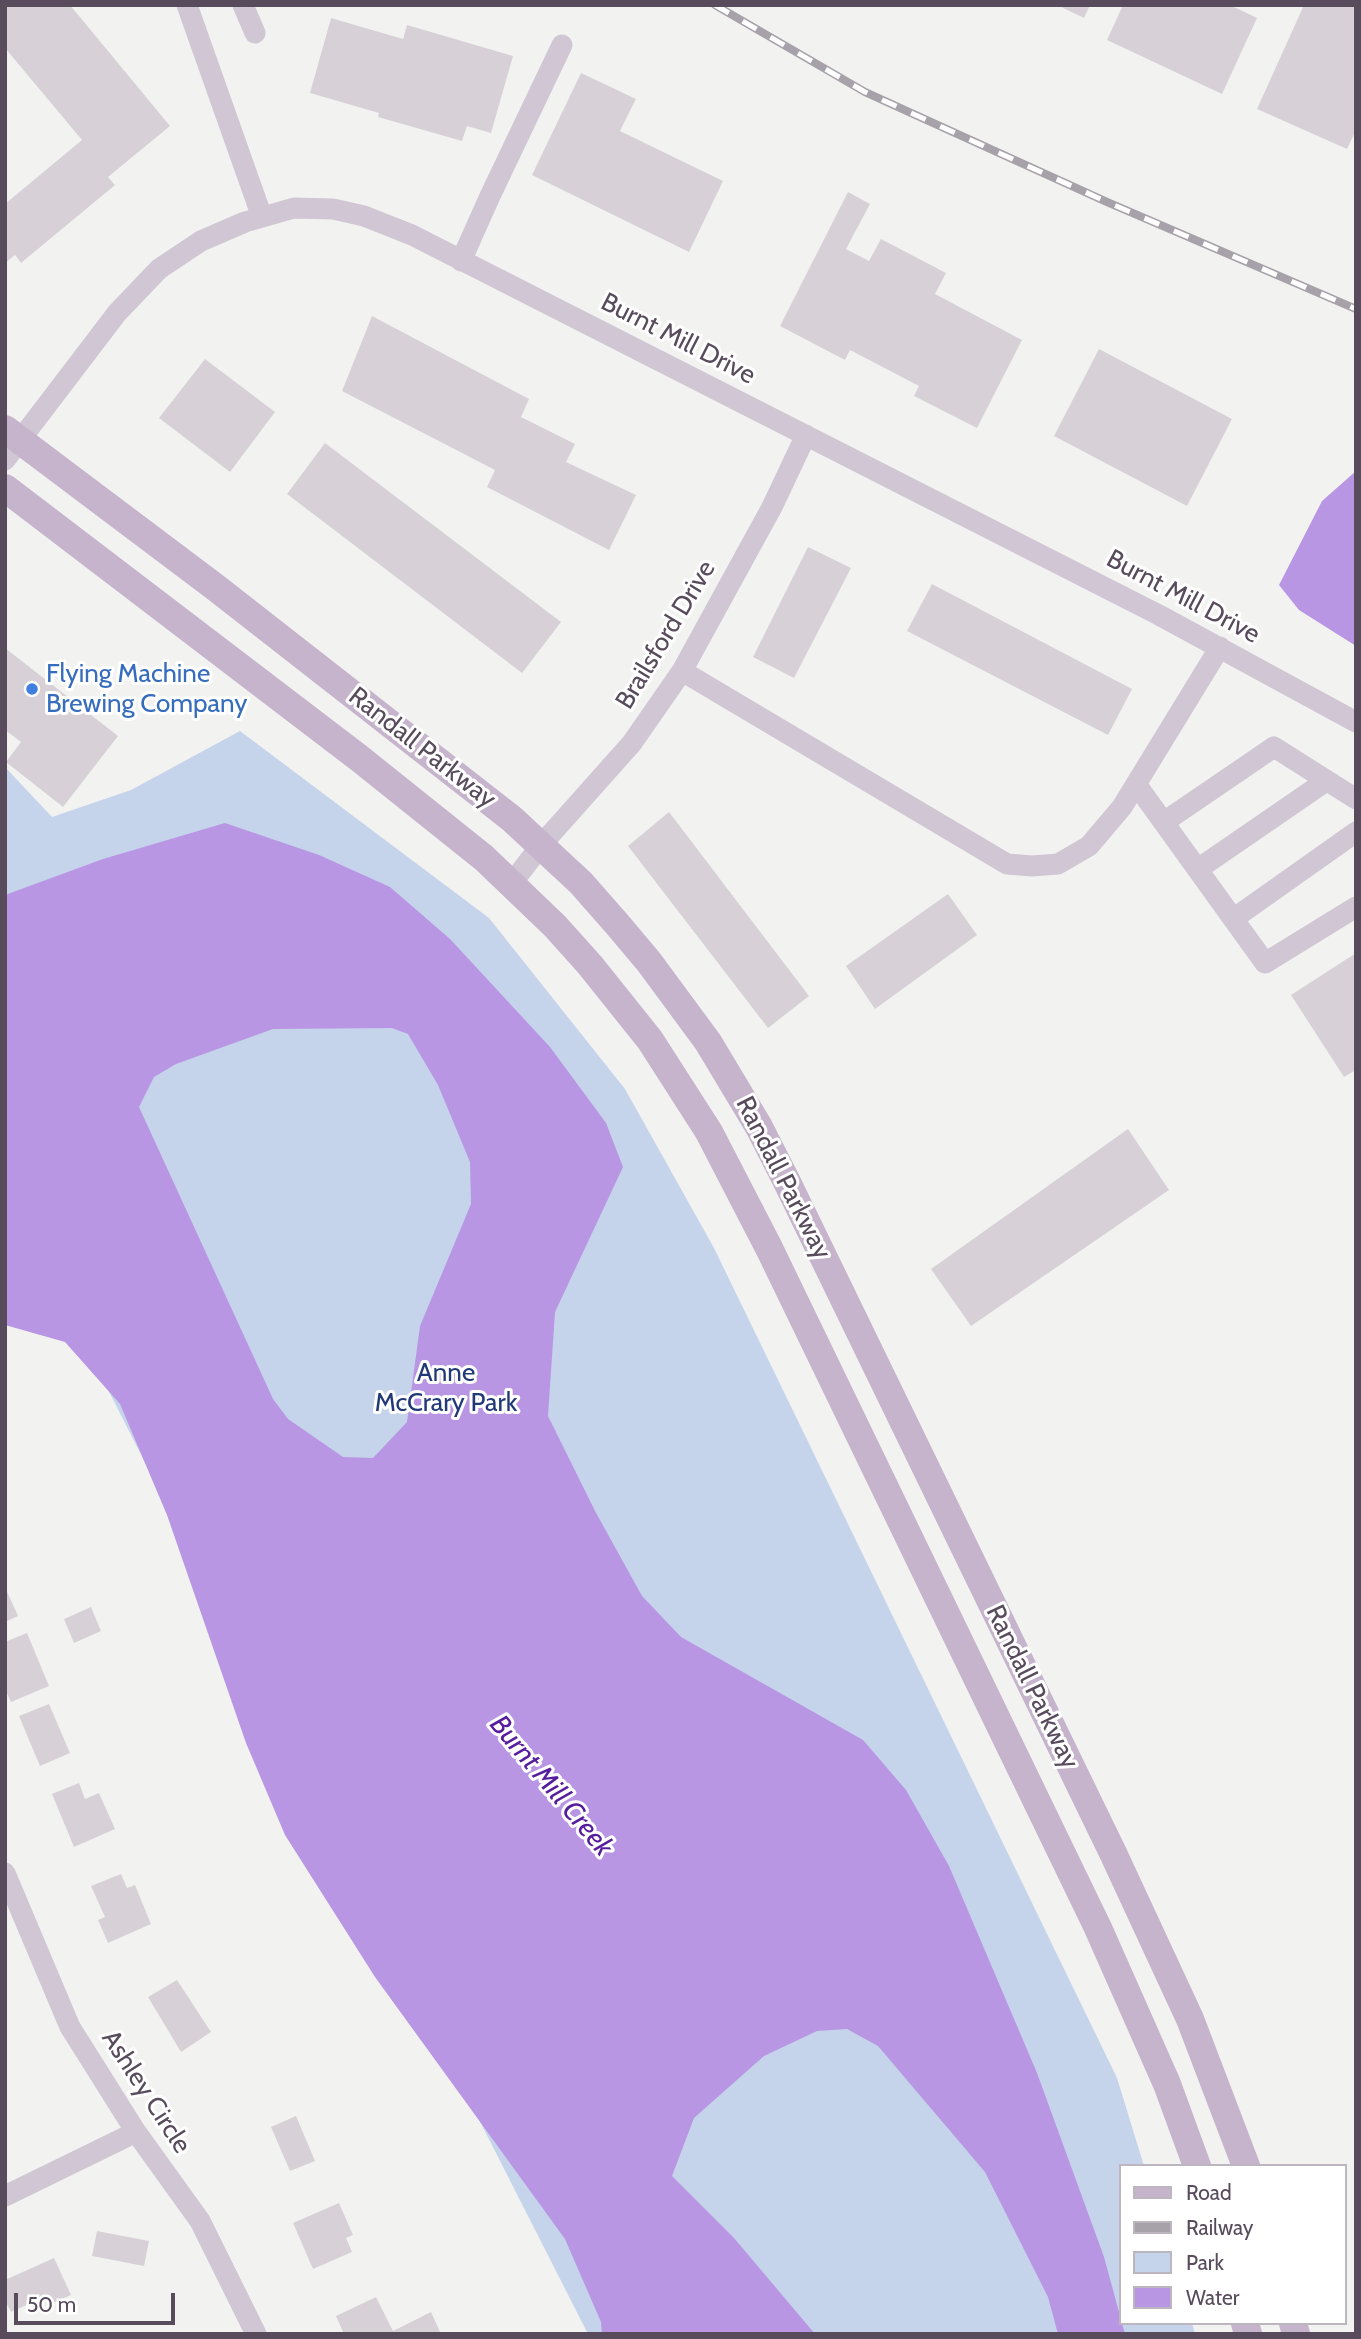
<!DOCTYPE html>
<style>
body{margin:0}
#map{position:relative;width:1361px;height:2339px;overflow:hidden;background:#f2f3f1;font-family:Cabin,sans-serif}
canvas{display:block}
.frame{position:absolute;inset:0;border:7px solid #574b5c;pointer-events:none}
.legend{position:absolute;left:1119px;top:2164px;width:228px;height:161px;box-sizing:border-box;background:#fff;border:2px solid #bcb7be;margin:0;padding:9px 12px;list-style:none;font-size:21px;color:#574b5c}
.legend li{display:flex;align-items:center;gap:14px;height:35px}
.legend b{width:35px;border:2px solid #bcb7be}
.scale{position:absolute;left:14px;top:2293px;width:161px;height:32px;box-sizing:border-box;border:4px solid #574b5c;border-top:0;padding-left:9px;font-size:21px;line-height:24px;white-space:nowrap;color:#574b5c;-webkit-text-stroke:5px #fff;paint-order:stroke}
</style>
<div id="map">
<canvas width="1361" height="2339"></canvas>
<div class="frame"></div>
<ul class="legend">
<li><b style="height:9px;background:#c5b4cc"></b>Road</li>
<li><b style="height:9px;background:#a7a1a9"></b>Railway</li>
<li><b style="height:19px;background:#c5d3eb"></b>Park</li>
<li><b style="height:19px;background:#b896e3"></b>Water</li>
</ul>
<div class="scale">50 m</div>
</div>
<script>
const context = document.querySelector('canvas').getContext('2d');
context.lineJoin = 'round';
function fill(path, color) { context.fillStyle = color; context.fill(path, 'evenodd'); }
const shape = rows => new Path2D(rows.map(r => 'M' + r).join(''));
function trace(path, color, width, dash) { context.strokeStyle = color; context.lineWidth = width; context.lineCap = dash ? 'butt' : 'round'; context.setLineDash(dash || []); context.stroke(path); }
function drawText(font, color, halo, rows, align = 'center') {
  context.font = font + ' Cabin,sans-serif'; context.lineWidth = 6; context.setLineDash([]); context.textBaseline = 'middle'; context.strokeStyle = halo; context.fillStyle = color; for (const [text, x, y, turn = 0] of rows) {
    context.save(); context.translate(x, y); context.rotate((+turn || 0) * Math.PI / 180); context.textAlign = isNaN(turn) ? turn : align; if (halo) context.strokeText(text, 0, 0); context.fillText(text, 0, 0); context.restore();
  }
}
const green = shape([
 [240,731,489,918,625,1089,714,1248,1117,2078,1144,2166,1121,2166,1121,2323,1192,2323,1195,2334,588,2334,5,1187,5,767,52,817,131,790]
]);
const water = shape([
 [1356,471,1356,646,1299,610,1279,585,1322,501],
 [225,823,319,855,390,887,450,939,550,1047,606,1123,623,1167,555,1312,548,1416,595,1511,642,1596,681,1637,863,1740,906,1790,949,1866,1037,2073,1104,2257,1125,2334,1058,2334,1048,2297,985,2172,878,2046,847,2029,817,2031,764,2056,694,2118,672,2176,734,2238,815,2334,602,2334,601,2322,565,2239,375,1977,285,1835,246,1743,167,1515,120,1404,65,1342,5,1325,5,895,103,859],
 [392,1028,408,1034,438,1085,470,1162,471,1204,420,1326,407,1422,373,1458,343,1457,288,1419,273,1399,139,1107,154,1077,176,1064,273,1029]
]);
const building = shape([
 [5,5,70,5,170,126,108,177,115,185,21,263,15,255,5,263,5,204,82,140,5,48],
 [1057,5,1090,5,1084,18],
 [1123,5,1230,5,1257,18,1222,94,1107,40],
 [1304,5,1356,5,1356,130,1347,149,1257,109],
 [331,18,403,39,407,25,513,56,491,133,467,126,462,141,378,117,379,113,310,93],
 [581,73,636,99,620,131,723,181,689,252,532,175],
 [848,192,870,204,846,249,869,261,881,239,946,273,935,294,1022,340,977,428,914,396,919,386,850,350,845,360,780,326],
 [372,316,529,399,521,417,575,444,566,462,636,495,609,550,487,487,495,470,342,391],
 [1099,349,1232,419,1187,506,1054,436],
 [205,359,275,412,230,472,159,418],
 [325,443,561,622,522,673,287,494],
 [808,547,851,568,794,678,753,657],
 [932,584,1132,689,1108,735,907,631],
 [5,648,118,736,63,807,6,762,21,742,5,730],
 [669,812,809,996,768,1028,628,846],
 [948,894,977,935,875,1009,846,966],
 [1356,953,1356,1070,1344,1077,1291,995],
 [1128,1129,1169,1190,971,1326,931,1269],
 [5,1587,18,1616,5,1622],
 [91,1607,101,1631,74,1643,64,1619],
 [27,1633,49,1686,11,1702,5,1689,5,1642],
 [49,1704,70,1753,40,1766,19,1716],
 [79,1783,85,1799,99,1793,115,1829,74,1847,52,1794],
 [121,1874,127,1888,135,1885,151,1924,108,1943,98,1920,105,1917,91,1886],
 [177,1980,211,2032,181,2052,148,1997],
 [296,2116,315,2161,290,2171,271,2127],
 [339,2203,353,2235,346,2238,352,2252,313,2269,293,2223],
 [97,2231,149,2241,144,2266,92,2256],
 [54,2258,71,2295,53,2303,49,2295,11,2312,5,2300,5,2280],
 [376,2297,393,2331,431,2312,441,2334,344,2334,336,2316]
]);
const minor = shape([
 [187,5,262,217],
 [243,5,255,33],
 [461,261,490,196,562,45],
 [5,460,117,313,159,269,201,241,245,222,294,208,333,209,364,216,412,235,1159,615,1356,722],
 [682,671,1007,864,1032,866,1058,864,1089,846,1122,807,1220,647],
 [1136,784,1265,963,1356,907],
 [1164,822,1274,747,1356,799],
 [1198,869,1326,781],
 [512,883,542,844,632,743,682,671,772,507,806,435],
 [1233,919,1356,832],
 [5,1873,70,2027,136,2132,200,2221,256,2334],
 [5,2196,136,2132]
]);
const major = shape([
 [5,429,215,587,512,819,581,883,617,924,649,962,708,1042,759,1127,787,1182,1113,1853,1190,2019,1246,2166],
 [5,488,359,758,484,858,555,926,590,965,650,1040,709,1132,769,1248,1098,1928,1167,2084,1197,2166],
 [1245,2323,1248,2334],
 [1293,2323,1296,2334]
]);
const rail = shape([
 [715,5,865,92,1107,202,1356,309]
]);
const markers = [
 [32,689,7,"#3f7fe0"]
];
const streetNames = [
 ["Burnt Mill Drive",678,339,27],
 ["Burnt Mill Drive",1183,597,28],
 ["Brailsford Drive",666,635,-59],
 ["Randall Parkway",422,748,38],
 ["Randall Parkway",783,1178,63],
 ["Randall Parkway",1032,1687,64],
 ["Ashley Circle",146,2092,57]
];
const shopNames = [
 ["Flying Machine",46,674],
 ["Brewing Company",46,704]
];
const parkNames = [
 ["Anne",446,1373],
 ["McCrary Park",446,1403]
];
const waterNames = [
 ["Burnt Mill Creek",551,1786,50]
];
fill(green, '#c5d3eb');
fill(water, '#b896e3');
fill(building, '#d7d1d7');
trace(minor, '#d0c6d4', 21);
trace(major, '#c5b4cc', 28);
trace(rail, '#a7a1a9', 8);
trace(rail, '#fff', 5, [16]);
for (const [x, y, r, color] of markers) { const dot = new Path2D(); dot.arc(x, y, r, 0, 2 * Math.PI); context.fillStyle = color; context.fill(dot); trace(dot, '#fff', 2.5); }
drawText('26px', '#574b5c', '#fff', streetNames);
drawText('26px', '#366cbe', '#fff', shopNames, 'left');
drawText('26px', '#223977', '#fff', parkNames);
drawText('italic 28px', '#551c9e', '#fff', waterNames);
</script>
